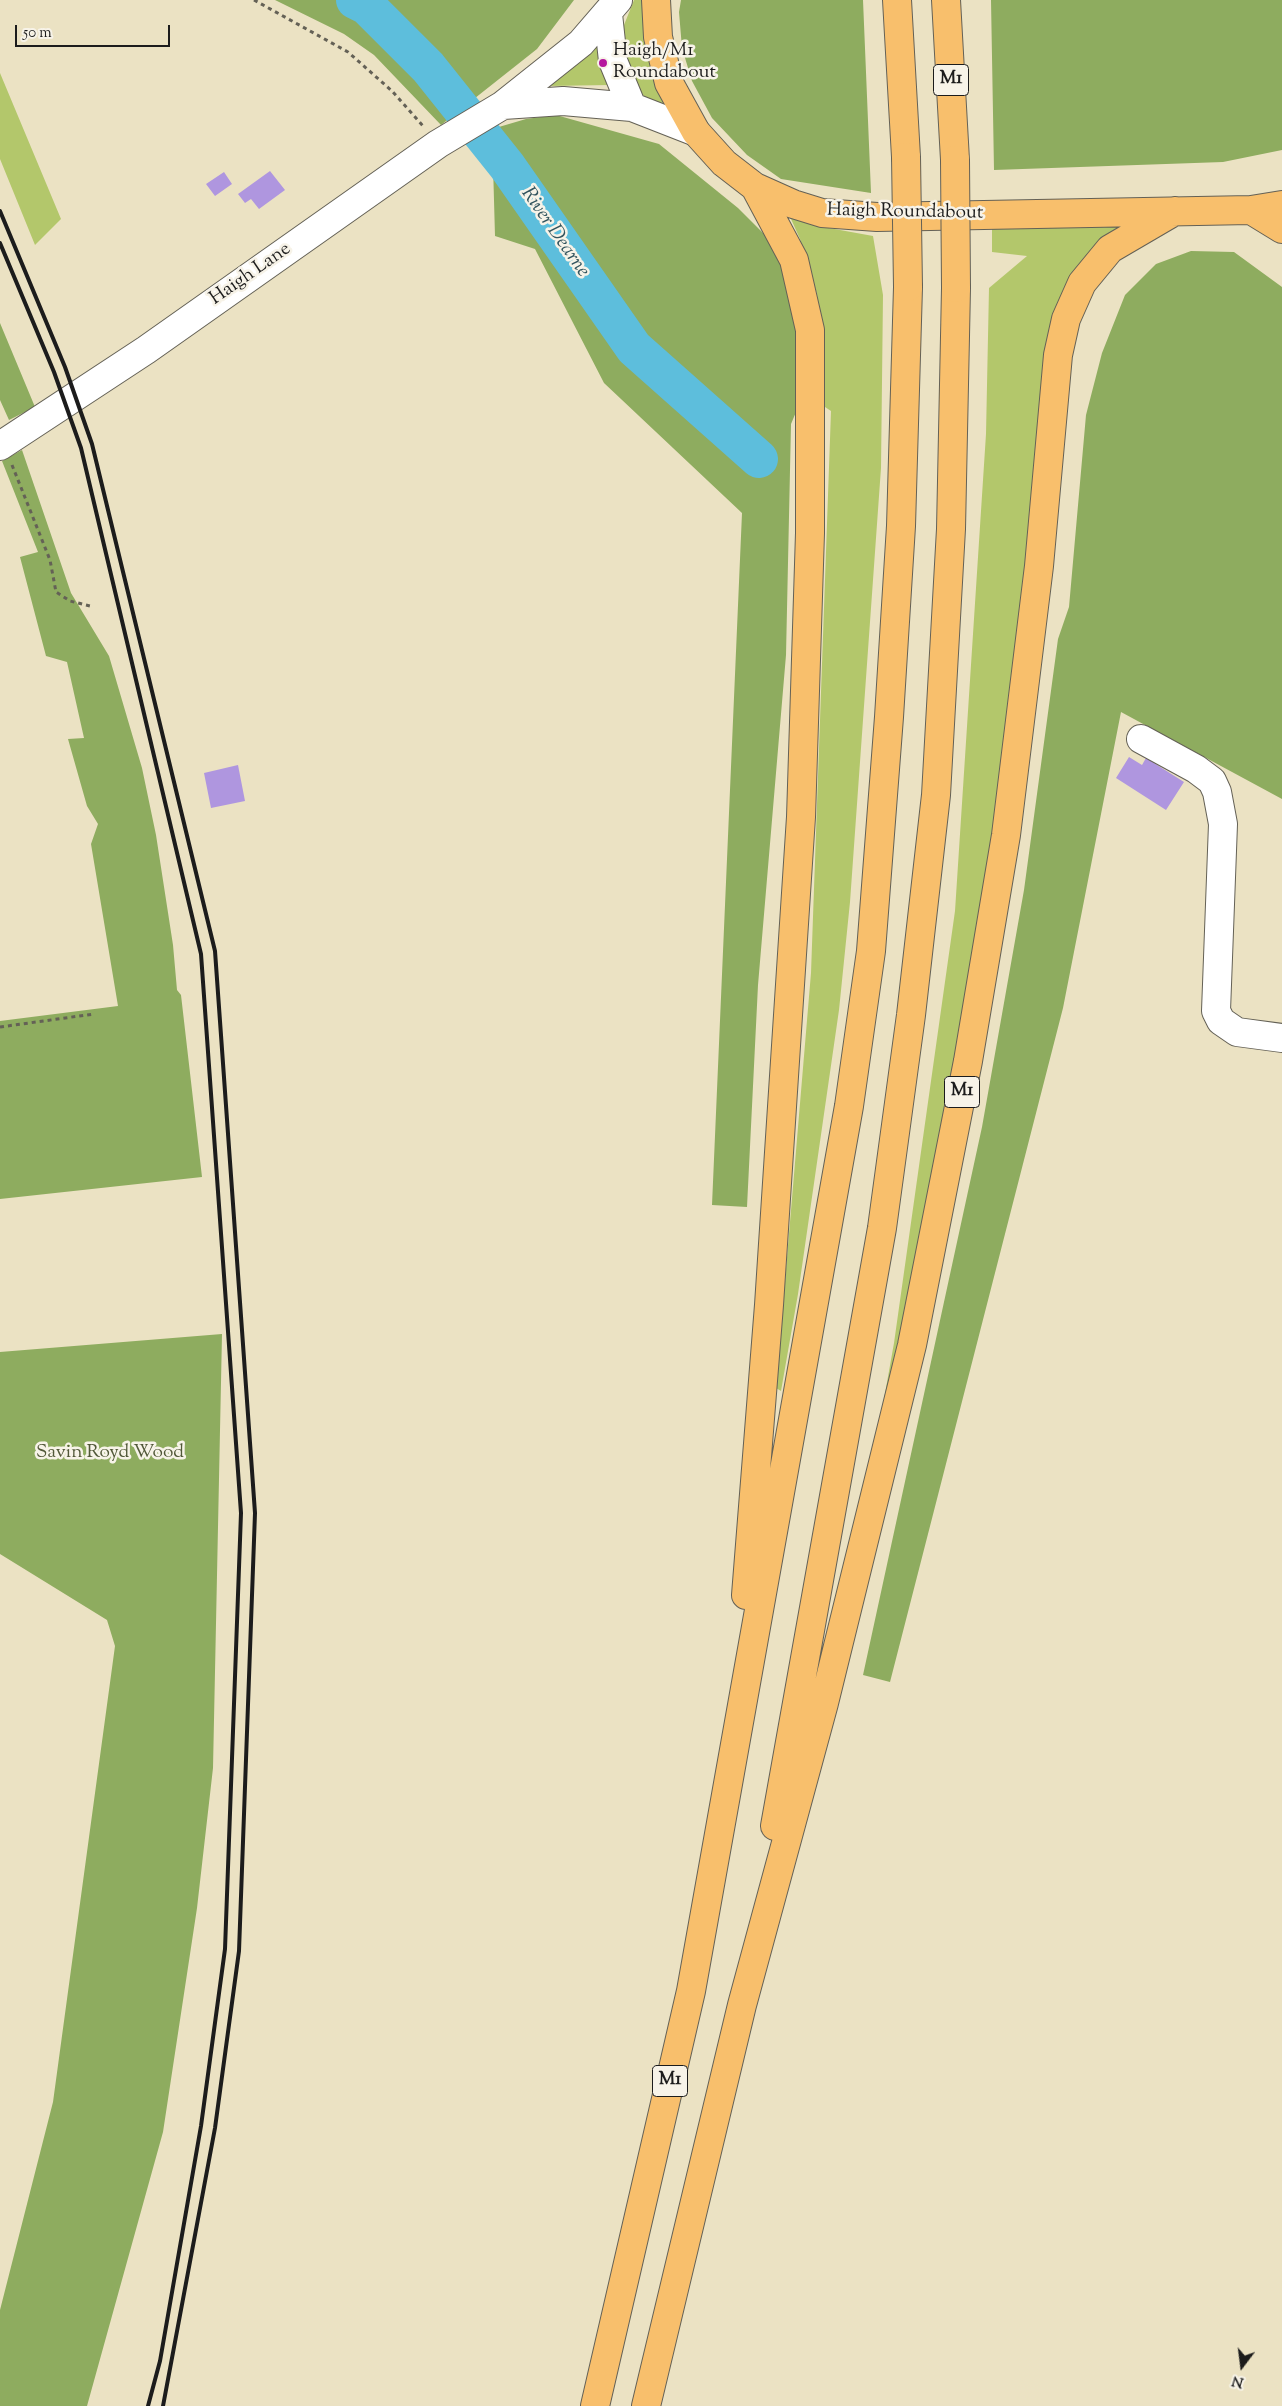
<!DOCTYPE html>
<style>
body{margin:0}
#map{position:relative;width:1282px;height:2406px;overflow:hidden;background:#ebe2c3;font-family:"Sorts Mill Goudy",serif}
canvas{display:block}
.north{position:absolute;left:1217px;top:2341px;width:50px;height:50px;-webkit-text-stroke:4px #f7f3e8;paint-order:stroke;rotate:195deg;font-size:14px;font-weight:700;line-height:20px;text-align:center;color:#1c1c1c}
.north::after{content:'';display:block;margin:auto;width:18px;height:22px;background:#1c1c1c;clip-path:polygon(50% 0,100% 100%,50% 72%,0 100%)}
.scale{position:absolute;left:15px;top:25px;width:155px;height:22px;box-sizing:border-box;border:2px solid #1c1c1c;border-top:0;padding-left:6px;font-size:15px;line-height:18px;white-space:nowrap;color:#1c1c1c;-webkit-text-stroke:4px #f7f3e8;paint-order:stroke}
</style>
<div id="map">
<canvas width="1282" height="2406"></canvas>
<div class="north">N</div>
<div class="scale">50 m</div>
</div>
<script>
const context = document.querySelector('canvas').getContext('2d');
context.lineJoin = 'round';
function fill(path, color) { context.fillStyle = color; context.fill(path, 'evenodd'); }
const shape = rows => new Path2D(rows.map(r => 'M' + r).join(''));
function trace(path, color, width, dash) { context.strokeStyle = color; context.lineWidth = width; context.lineCap = dash ? 'butt' : 'round'; context.setLineDash(dash || []); context.stroke(path); }
function drawText(font, color, halo, rows, align = 'center') {
  context.font = font + ' "Sorts Mill Goudy",serif'; context.lineWidth = 5; context.setLineDash([]); context.textBaseline = 'middle'; context.strokeStyle = halo; context.fillStyle = color; for (const [text, x, y, turn = 0] of rows) {
    context.save(); context.translate(x, y); context.rotate((+turn || 0) * Math.PI / 180); context.textAlign = isNaN(turn) ? turn : align; if (halo) context.strokeText(text, 0, 0); context.fillText(text, 0, 0); context.restore();
  }
}
const green = shape([
 [634,0,644,0,646,49,666,106,646,99,626,70,622,30],
 [599,42,610,85,547,86],
 [0,73,61,219,35,245,0,159],
 [787,210,829,228,873,236,883,295,881,468,850,902,839,1010,798,1294,781,1391,776,1388,811,973,831,411,825,407,817,294,800,239],
 [1122,225,1096,251,1075,280,1000,809,908,1319,881,1416,894,1343,955,911,986,434,989,288,1027,256,992,252,992,227]
]);
const forest = shape([
 [275,0,574,0,537,49,441,125,374,55,344,34],
 [681,0,863,0,871,193,781,179,747,155,712,118,692,81,682,48,679,12],
 [991,0,1282,0,1282,150,1223,162,994,170],
 [556,115,659,144,738,208,782,252,796,304,799,405,791,424,786,655,758,985,747,1207,712,1205,742,513,604,383,535,249,495,236,492,129,526,119],
 [1191,251,1234,252,1282,287,1282,799,1121,712,1063,1008,890,1682,863,1675,982,1127,1024,890,1058,639,1069,607,1086,415,1102,353,1125,295,1156,264],
 [0,323,35,407,9,420,0,400],
 [22,450,71,593,109,656,142,768,156,835,173,945,177,990,181,995,202,1177,0,1199,0,1021,118,1006,91,844,98,824,87,806,68,739,84,738,67,662,46,656,20,557,38,552,2,461],
 [222,1334,213,1768,197,1908,163,2132,87,2406,0,2406,0,2310,53,2102,115,1646,107,1620,0,1554,0,1352]
]);
const river = shape([
 [355,0,367,6,428,67,507,166,634,348,759,459]
]);
const building = shape([
 [270,171,285,190,259,209,251,199,245,203,238,194],
 [224,172,232,184,215,196,206,184],
 [1129,757,1142,765,1146,758,1184,782,1166,810,1116,778],
 [238,765,245,801,211,808,204,773]
]);
const path = shape([
 [254,0,348,52,392,91,423,126],
 [12,465,50,560,56,592,70,601,90,606],
 [0,1027,94,1014]
]);
const minor = shape([
 [608,14,613,61,632,107],
 [503,105,563,101,632,107,696,132],
 [0,446,146,350,438,144,503,105,581,43,618,0],
 [1141,739,1196,769,1212,781,1217,792,1223,824,1216,1011,1221,1021,1237,1032,1282,1038]
]);
const highway = shape([
 [656,0,658,37,669,83,696,132,724,163,755,187,793,204,822,213,877,217,1251,210,1282,205],
 [897,0,906,157],
 [946,0,955,160],
 [1251,210,1282,229],
 [746,1595,769,1305,801,817,810,533,810,330,794,260,755,187],
 [775,1826,882,1228,911,1015,936,795,951,529,956,288],
 [595,2406,691,1991,849,1106,871,951,889,717,901,526,908,287],
 [646,2406,742,2005,824,1703,912,1345,968,1061,1006,835,1039,566,1058,355,1066,319,1082,283,1110,249,1175,211]
]);
const rail = shape([
 [0,211,65,367,92,444,215,951,255,1513,239,1951,215,2128,163,2406],
 [0,243,54,372,81,448,201,954,241,1513,225,1949,201,2126,160,2361,148,2406]
]);
const highwayBridge = shape([
 [906,157,908,287],
 [955,160,956,288]
]);
const markers = [
 [603,63,5,"#b5179e"]
];
const shields = [
 [951,80,35],
 [962,1092,35],
 [670,2081,35]
];
const shieldNames = [
 ["M1",951,80],
 ["M1",962,1092],
 ["M1",670,2081]
];
const poiNames = [
 ["Haigh/M1",613,52],
 ["Roundabout",613,74]
];
const streetNames = [
 ["Haigh Roundabout",905,213,1],
 ["Haigh Lane",251,275,-35]
];
const parkNames = [
 ["Savin Royd Wood",110,1454]
];
const waterNames = [
 ["River Dearne",554,233,55]
];
fill(green, '#b3c76b');
fill(forest, '#8eac5f');
trace(river, '#5dbedc', 38);
fill(building, '#af96df');
trace(minor, '#646156', 30);
trace(highway, '#646156', 30);
trace(path, '#646156', 3, [4, 4]);
trace(minor, '#fff', 28);
trace(highway, '#f8bf6c', 28);
trace(rail, '#1c1c1c', 4);
trace(highwayBridge, '#646156', 30, []);
trace(highwayBridge, '#f8bf6c', 28);
for (const [x, y, r, color] of markers) { const dot = new Path2D(); dot.arc(x, y, r, 0, 2 * Math.PI); context.fillStyle = color; context.fill(dot); trace(dot, '#f7f3e8', 2); }
for (const [x, y, w] of shields) { const box = new Path2D(); box.roundRect(x - w / 2, y - 15.5, w, 31, 4); context.fillStyle = '#f7f3e8'; context.fill(box); trace(box, '#1c1c1c', 1); }
drawText('bold 18px', '#1c1c1c', null, shieldNames);
drawText('19px', '#1c1c1c', '#f7f3e8', poiNames, 'left');
drawText('19px', '#1c1c1c', '#f7f3e8', streetNames);
drawText('19px', '#515838', '#f7f3e8', parkNames);
drawText('italic 20px', '#33555f', '#f7f3e8', waterNames);
</script>
